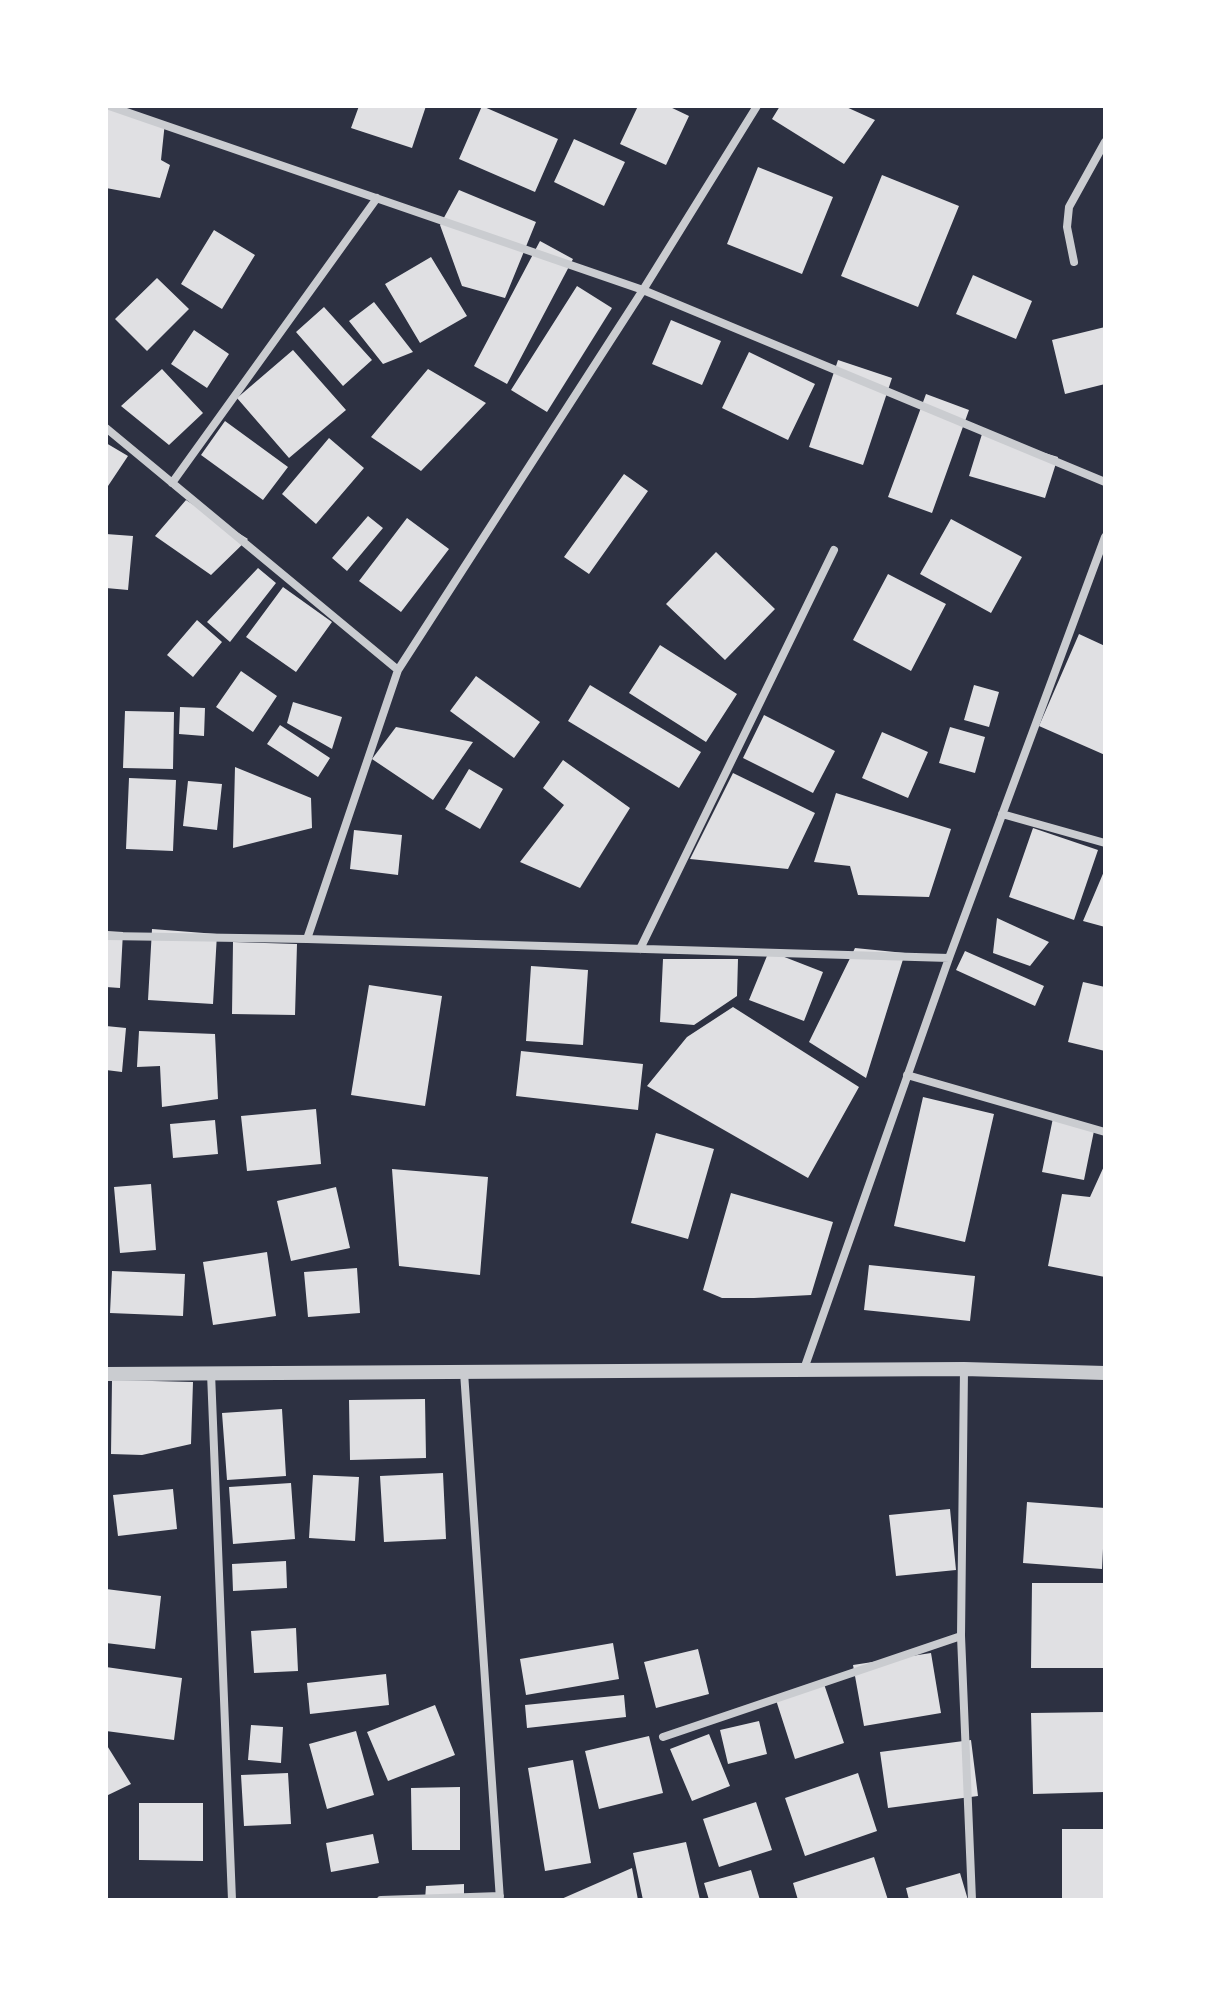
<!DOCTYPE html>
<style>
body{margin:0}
#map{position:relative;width:1211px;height:2006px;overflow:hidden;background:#2d3142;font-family:Overpass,sans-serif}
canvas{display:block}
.frame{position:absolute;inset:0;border:108px solid #fff;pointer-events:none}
</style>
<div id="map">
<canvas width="1211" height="2006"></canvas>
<div class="frame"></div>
</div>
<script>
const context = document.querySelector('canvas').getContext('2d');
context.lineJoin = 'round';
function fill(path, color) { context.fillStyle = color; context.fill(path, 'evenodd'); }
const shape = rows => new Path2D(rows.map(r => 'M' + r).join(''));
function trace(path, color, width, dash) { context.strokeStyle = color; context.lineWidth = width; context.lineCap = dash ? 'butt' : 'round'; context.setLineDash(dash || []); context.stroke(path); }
const building = shape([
 [359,106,426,106,412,148,351,128],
 [482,106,558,139,535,192,459,159],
 [638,106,668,106,689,116,666,165,620,144],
 [780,106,844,106,875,120,844,164,772,119],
 [106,108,165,122,161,160,170,165,160,198,106,188],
 [574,139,625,162,604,206,554,182],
 [758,167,833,197,802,274,727,244],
 [882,175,959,206,918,307,841,276],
 [459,190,536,222,505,298,462,286,440,225],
 [214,230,255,255,222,309,181,284],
 [540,241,573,259,507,384,474,366],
 [431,257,467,316,420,343,385,284],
 [973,275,1032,301,1016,339,956,314],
 [157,278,189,309,147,351,115,319],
 [577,286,612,308,547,412,511,390],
 [374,302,413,352,383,364,349,321],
 [324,307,372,360,343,386,296,332],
 [671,320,721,341,702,385,652,364],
 [1105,327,1105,384,1065,394,1052,340],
 [194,330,229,354,207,388,171,364],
 [293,350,346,410,289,458,237,398],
 [749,352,815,384,788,440,722,408],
 [838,360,892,378,863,465,809,447],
 [162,369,203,413,169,445,121,406],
 [428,369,486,403,421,471,371,437],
 [926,394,969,410,932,513,888,497],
 [225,421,288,467,263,500,201,455],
 [982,434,1058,457,1045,498,969,476],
 [329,438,364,468,316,524,282,494],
 [106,443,128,456,106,489],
 [624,474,648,491,589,574,564,557],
 [186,500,248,539,211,575,155,536],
 [368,516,383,528,347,571,332,558],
 [407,518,449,549,401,612,359,581],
 [951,519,1022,557,991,613,920,574],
 [106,534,133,536,128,590,106,588],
 [716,552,775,609,725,660,666,604],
 [258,568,276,583,230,642,207,622],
 [888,574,946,604,911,671,853,640],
 [283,587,332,622,296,672,246,637],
 [197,620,222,642,193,677,167,655],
 [1079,634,1105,646,1105,755,1039,726],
 [660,645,737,694,706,742,629,693],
 [241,671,277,696,253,732,216,707],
 [476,676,540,722,514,758,450,711],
 [590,685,701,752,679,788,568,721],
 [974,685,999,692,989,727,964,720],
 [293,702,342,717,332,749,287,723],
 [180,707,205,708,204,736,179,734],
 [125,711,174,712,173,769,123,768],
 [764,715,835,751,813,793,743,758],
 [280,725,330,758,318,777,267,744],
 [396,727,473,742,433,800,372,759],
 [950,727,985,737,975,773,939,763],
 [882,732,928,752,908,798,862,778],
 [563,760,630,808,580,888,520,862,564,805,543,788],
 [235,767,311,798,312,828,233,848],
 [469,769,503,789,480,829,445,809],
 [733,773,815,813,788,869,690,859],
 [129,778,176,780,173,851,126,849],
 [188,781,222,784,217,830,183,826],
 [836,793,951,829,929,897,858,895,850,866,814,862],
 [1033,828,1098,850,1074,920,1009,897],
 [354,830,402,835,398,875,350,869],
 [1105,869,1105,927,1083,921],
 [997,918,1049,942,1030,966,993,953],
 [152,929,217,934,213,1004,148,1000],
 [106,931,123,932,120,988,106,987],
 [233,942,297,944,295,1015,232,1014],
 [855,948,905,953,866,1078,809,1042],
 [769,951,823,972,804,1021,749,1000],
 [965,951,1044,986,1035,1006,956,970],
 [663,959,738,959,737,996,694,1025,660,1022],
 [531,966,588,970,583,1045,526,1041],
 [1083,982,1105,987,1105,1051,1068,1042],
 [369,985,442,996,425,1106,351,1095],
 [733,1007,859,1087,808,1178,647,1086,687,1037],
 [106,1026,126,1028,122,1072,106,1070],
 [139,1031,215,1034,218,1099,162,1107,160,1066,137,1067],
 [521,1051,643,1064,638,1110,516,1096],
 [923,1097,994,1114,965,1242,894,1226],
 [316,1109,321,1164,247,1171,241,1116],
 [1053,1118,1095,1126,1084,1180,1042,1172],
 [215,1120,218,1154,173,1158,170,1124],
 [656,1133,714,1149,688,1239,631,1223],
 [1105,1164,1105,1277,1048,1266,1062,1194,1090,1197],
 [392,1169,488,1177,480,1275,399,1266],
 [151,1184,156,1250,120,1253,114,1187],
 [336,1187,350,1248,291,1261,277,1201],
 [731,1193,833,1222,811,1295,754,1298,722,1298,703,1290],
 [267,1252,276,1316,213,1325,203,1262],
 [869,1265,975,1276,970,1321,864,1310],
 [357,1268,360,1313,308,1317,304,1272],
 [112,1271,185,1274,183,1316,110,1313],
 [112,1380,193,1382,191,1444,142,1455,111,1454],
 [425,1399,426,1458,350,1460,349,1400],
 [282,1409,286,1476,227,1480,222,1413],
 [443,1473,446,1539,384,1542,380,1476],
 [313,1475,359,1477,355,1541,309,1538],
 [291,1483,295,1539,233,1544,229,1487],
 [173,1489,177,1529,118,1536,113,1495],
 [1027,1502,1105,1508,1102,1569,1023,1563],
 [950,1509,956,1570,896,1576,889,1515],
 [286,1561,287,1588,233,1591,232,1564],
 [1032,1583,1105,1583,1105,1668,1031,1668],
 [106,1589,161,1596,155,1649,106,1643],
 [296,1628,298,1671,254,1673,251,1631],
 [613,1643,619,1679,526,1695,520,1659],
 [698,1649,709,1694,656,1708,644,1662],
 [931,1653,941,1713,864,1726,853,1665],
 [106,1667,182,1678,174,1740,106,1731],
 [386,1674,389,1705,310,1714,307,1683],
 [824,1684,844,1743,795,1759,776,1700],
 [624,1695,626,1717,527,1728,525,1705],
 [435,1705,455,1755,388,1781,367,1732],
 [1105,1712,1105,1792,1033,1794,1031,1713],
 [759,1721,767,1754,728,1764,720,1730],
 [251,1725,283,1727,281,1763,248,1760],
 [356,1731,374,1795,327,1809,309,1744],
 [709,1734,730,1786,692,1801,670,1749],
 [649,1736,663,1793,599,1809,585,1751],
 [971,1740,978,1796,888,1808,880,1752],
 [106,1744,131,1784,106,1796],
 [573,1760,591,1863,545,1871,528,1768],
 [288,1773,291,1824,244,1826,241,1775],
 [858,1773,877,1831,805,1856,785,1798],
 [460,1787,460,1850,412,1850,411,1788],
 [756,1802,772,1850,719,1867,703,1819],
 [139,1803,203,1803,203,1861,139,1860],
 [1062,1829,1105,1829,1105,1900,1062,1900],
 [373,1834,379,1863,331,1872,326,1843],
 [686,1842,700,1900,643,1900,633,1853],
 [874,1857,888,1900,798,1900,793,1883],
 [632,1868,638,1900,559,1900],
 [751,1870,760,1900,709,1900,704,1883],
 [960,1873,968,1900,909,1900,906,1888],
 [464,1884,464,1900,425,1900,426,1886]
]);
const minor = shape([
 [109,106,643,290,1105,482],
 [1074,262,1067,227,1069,207,1105,142],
 [106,428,398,670],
 [172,483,377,198],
 [1002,814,1105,843],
 [106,936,307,939,949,958],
 [307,939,398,670,643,290,757,106],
 [640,949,834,550],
 [907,1075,1105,1132],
 [804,1369,949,958,1105,537],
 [964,1369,961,1636,972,1900],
 [464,1372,500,1900],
 [211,1373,232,1900],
 [663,1737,961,1636],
 [381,1900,500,1896]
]);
const tertiary = shape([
 [106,1374,964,1369,1105,1373]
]);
fill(building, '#e0e0e3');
trace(minor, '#caccd0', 8);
trace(tertiary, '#caccd0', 14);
</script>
